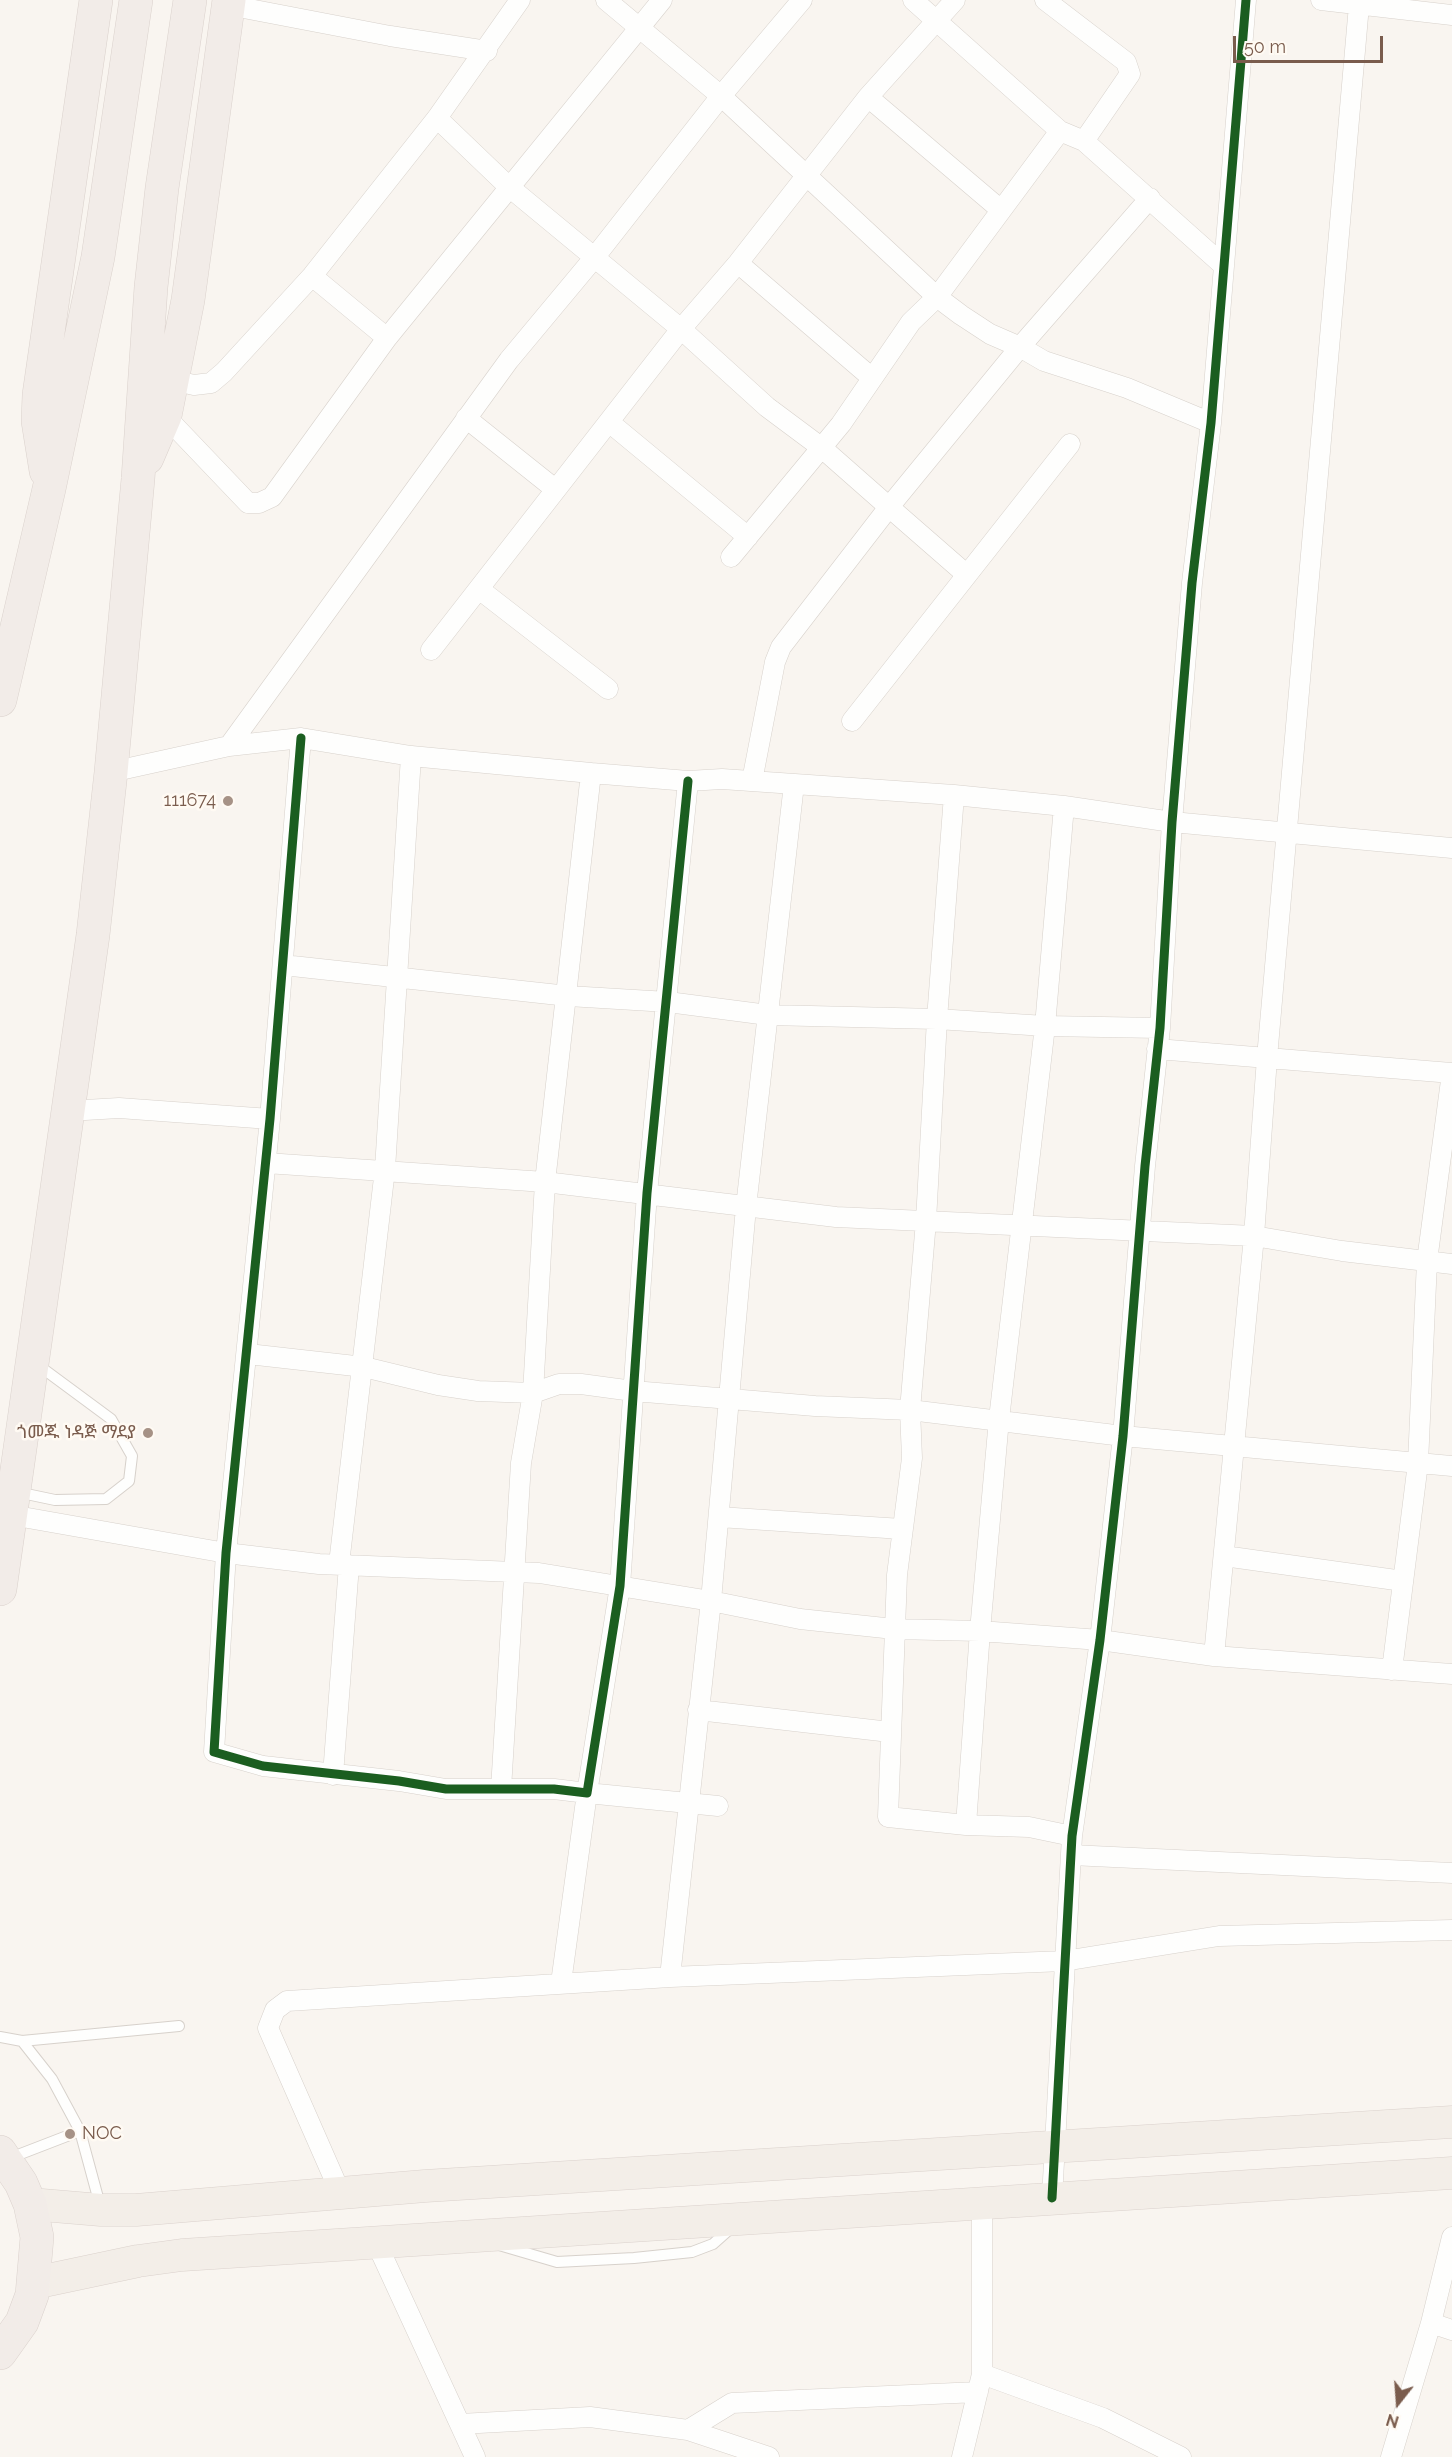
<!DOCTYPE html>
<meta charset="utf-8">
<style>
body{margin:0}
#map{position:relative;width:1452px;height:2457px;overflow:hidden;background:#f9f5f0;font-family:Raleway,sans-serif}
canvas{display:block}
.north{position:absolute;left:1368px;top:2373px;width:60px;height:60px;-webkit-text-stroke:4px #fffaf3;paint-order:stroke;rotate:197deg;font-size:16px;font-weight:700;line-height:24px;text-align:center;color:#7a5c4d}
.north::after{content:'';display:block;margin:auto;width:21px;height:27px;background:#7a5c4d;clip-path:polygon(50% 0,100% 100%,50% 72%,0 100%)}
.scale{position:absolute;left:1233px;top:36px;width:150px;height:27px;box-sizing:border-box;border:3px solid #7a5c4d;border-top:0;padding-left:8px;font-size:18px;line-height:21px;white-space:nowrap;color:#7a5c4d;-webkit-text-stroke:4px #fffaf3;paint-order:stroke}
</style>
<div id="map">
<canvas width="1452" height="2457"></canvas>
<div class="north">N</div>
<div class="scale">50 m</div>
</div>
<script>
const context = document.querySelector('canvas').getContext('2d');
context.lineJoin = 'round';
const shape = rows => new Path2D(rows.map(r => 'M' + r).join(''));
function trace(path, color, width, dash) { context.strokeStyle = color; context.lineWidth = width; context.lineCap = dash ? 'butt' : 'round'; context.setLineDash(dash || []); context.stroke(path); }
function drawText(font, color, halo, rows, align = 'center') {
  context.font = font + ' Raleway,"Noto Sans Ethiopic",sans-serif'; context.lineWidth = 5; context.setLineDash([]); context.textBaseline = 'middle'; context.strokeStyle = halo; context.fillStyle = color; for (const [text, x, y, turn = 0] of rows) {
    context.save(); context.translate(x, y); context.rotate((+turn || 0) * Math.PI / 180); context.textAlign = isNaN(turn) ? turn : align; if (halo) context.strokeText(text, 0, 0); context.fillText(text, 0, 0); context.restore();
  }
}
const service = shape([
 [17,1492,55,1500,106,1499,129,1481,132,1456,111,1419,38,1365],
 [0,2037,22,2041,52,2079,80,2131,100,2205],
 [22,2041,179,2026],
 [10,2158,80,2131],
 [499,2245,557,2262,634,2258,692,2252,713,2244,731,2228]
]);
const minor = shape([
 [606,0,721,96,937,297,961,315,990,334,1020,347,1044,361,1127,388,1211,423],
 [913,0,1060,131,1084,141,1224,266],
 [1045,0,1126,62,1130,74,1084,141],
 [1321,0,1452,15],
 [228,5,390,36,487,51],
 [868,97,1001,210],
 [437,118,508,186,681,329,767,407,822,448,889,507,781,647,775,662,752,781],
 [738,263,872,378],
 [312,276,387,338],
 [172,380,194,385,211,383,224,372,312,276,437,118,520,0],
 [165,416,248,503,259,503,272,497,387,338,662,0],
 [466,418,555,489],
 [609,422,748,537],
 [731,557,841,424,911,322,937,297,1060,131],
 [967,575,889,507,1020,347,1150,198],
 [479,589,608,689],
 [431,650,681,329,738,263,868,97,955,0],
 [852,721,1070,444],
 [301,738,270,1119,226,1553,214,1752,263,1766,399,1781,446,1789,554,1789,587,1793,620,1586,647,1193,688,781],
 [229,746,509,360,594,258,721,96,802,0],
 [111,772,229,746,301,738,411,756,591,773,688,781,722,779,954,795,1064,806,1172,822,1452,848],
 [283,965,568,996,668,1002,768,1015,937,1019,1045,1026,1160,1028],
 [1157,1049,1452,1073,1427,1261,1418,1463,1392,1670],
 [68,1111,119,1108,270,1119],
 [266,1163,545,1182,836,1217,1254,1236,1342,1251,1452,1264],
 [248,1354,364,1367,438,1385,478,1391,533,1393,545,1182,591,773],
 [11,1515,226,1553,319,1564,539,1573,711,1601,800,1619,894,1629,980,1631,1100,1640,1214,1656,1452,1674],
 [719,1517,902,1529],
 [1224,1556,1403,1581],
 [339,1564,385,1169,411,756],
 [1214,1656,1254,1236,1267,1058,1359,5],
 [698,1710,890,1732],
 [333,1775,349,1565],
 [501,1789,521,1463,533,1393,559,1384,581,1384,633,1391,815,1406,910,1410,926,1221,937,1019,954,795],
 [966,1825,980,1631,999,1419,1045,1026,1064,806],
 [1072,1836,1029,1827,966,1825,888,1817,897,1575,912,1458,910,1410,1123,1436,1452,1466],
 [1071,1855,1452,1873],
 [670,1977,711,1601,746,1207,794,784],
 [561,1983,587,1793,718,1806],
 [340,2192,268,2028,275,2010,287,2001,670,1977,1064,1961,1219,1936,1452,1930],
 [1052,2198,1072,1836,1100,1640,1123,1436,1145,1166,1160,1028,1172,822,1192,583,1211,423,1246,0],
 [376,2242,475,2457],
 [1431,2323,1452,2330],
 [982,2374,1103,2418,1181,2457],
 [460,2424,590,2417,688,2430,769,2457],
 [688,2430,732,2403,978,2392],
 [962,2457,982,2374,982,2203],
 [1391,2457,1431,2323,1452,2237]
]);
const primary = shape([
 [30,2204,101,2210,136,2210,425,2186,1452,2122],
 [34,2283,138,2261,182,2255,1452,2173]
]);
const trunk = shape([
 [147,458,165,416,188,300,229,0],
 [46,471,38,421,39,395,96,0],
 [0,700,49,489,98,257,136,0],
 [0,1589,93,935,111,772,138,479,151,287,162,188,190,0],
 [0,2152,21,2183,30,2204,37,2237,32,2295,22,2322,0,2353]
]);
const cycleway = shape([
 [301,738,270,1119,226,1553,214,1752,263,1766,399,1781,446,1789,554,1789,587,1793,620,1586,647,1193,688,781],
 [1052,2198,1072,1836,1100,1640,1123,1436,1145,1166,1160,1028,1172,822,1192,583,1211,423,1246,0]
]);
const markers = [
 [228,801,6,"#a69286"],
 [148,1433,6,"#a69286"],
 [70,2134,6,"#a69286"]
];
const poiNames = [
 ["111674",216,801],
 ["ጎመጁ ነዳጅ ማደያ",136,1433],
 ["NOC",82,2134,"left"]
];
trace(service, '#d7d1cb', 12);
trace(minor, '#d7d1cb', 21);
trace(primary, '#dad1cc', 33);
trace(trunk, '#dad1cc', 34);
trace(service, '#fefefd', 10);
trace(minor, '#fefefd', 20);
trace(primary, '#f3eee8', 32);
trace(trunk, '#f2ece8', 33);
trace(cycleway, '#1b5e20', 9);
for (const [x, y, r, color] of markers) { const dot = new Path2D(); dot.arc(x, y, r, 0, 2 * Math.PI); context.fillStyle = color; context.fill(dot); trace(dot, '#fffaf3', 2); }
drawText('18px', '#7a5c4d', '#fffaf3', poiNames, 'right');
</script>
